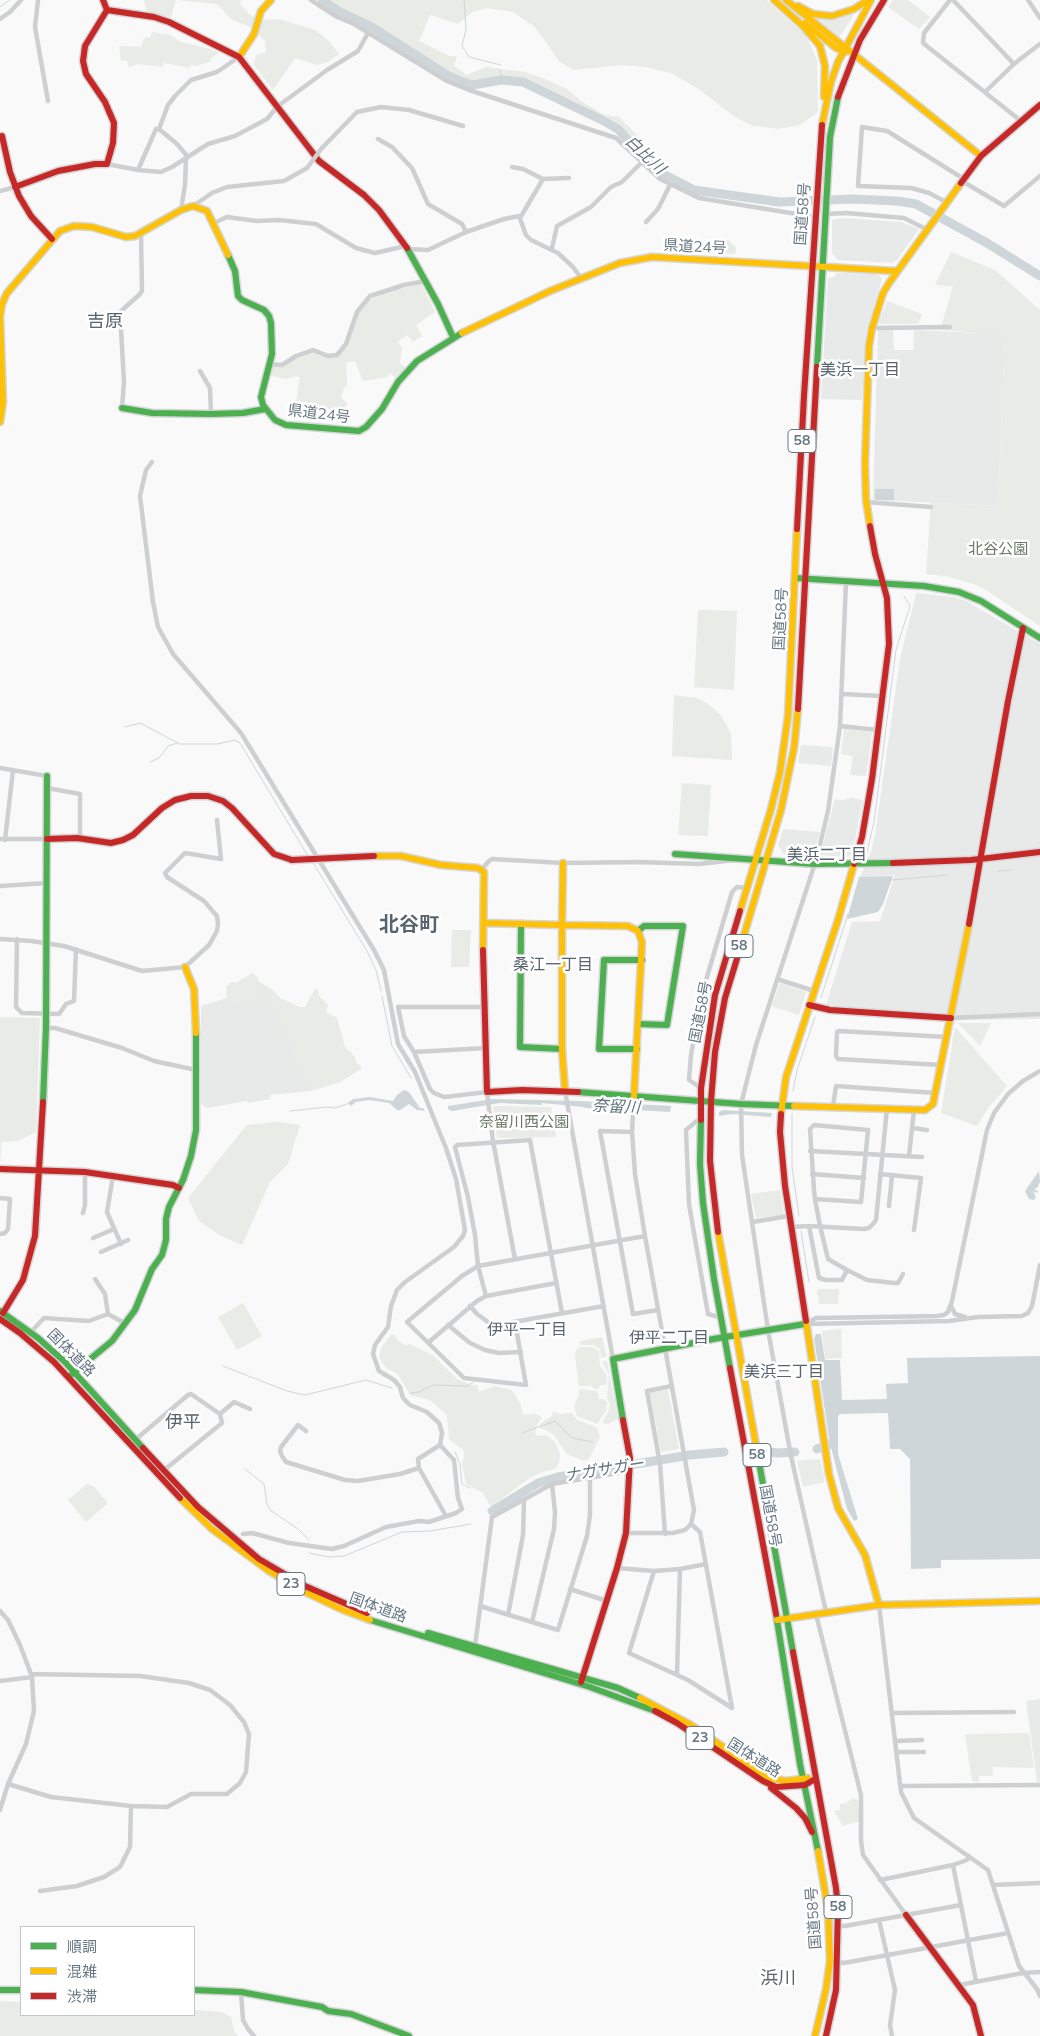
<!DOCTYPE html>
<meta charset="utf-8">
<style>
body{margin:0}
#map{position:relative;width:1040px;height:2036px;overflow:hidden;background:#f9f9f9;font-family:Mulish,"Noto Sans JP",sans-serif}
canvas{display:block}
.legend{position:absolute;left:20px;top:1926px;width:175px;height:90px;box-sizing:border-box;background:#fff;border:1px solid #c1c8cd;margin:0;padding:6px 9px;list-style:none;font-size:15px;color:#657683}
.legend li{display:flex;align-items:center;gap:10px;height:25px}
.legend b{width:25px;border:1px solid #c1c8cd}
</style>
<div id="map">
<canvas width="1040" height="2036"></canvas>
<ul class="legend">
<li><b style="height:6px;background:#4caf50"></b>順調</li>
<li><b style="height:6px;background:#ffc107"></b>混雑</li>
<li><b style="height:6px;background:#c62828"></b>渋滞</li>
</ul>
</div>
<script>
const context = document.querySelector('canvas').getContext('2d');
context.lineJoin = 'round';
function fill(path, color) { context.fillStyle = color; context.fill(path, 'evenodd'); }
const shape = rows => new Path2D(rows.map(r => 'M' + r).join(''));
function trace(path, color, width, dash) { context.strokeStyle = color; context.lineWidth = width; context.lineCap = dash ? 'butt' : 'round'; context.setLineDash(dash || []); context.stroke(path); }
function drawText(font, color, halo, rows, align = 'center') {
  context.font = font + ' Mulish,"Noto Sans JP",sans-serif'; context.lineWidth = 5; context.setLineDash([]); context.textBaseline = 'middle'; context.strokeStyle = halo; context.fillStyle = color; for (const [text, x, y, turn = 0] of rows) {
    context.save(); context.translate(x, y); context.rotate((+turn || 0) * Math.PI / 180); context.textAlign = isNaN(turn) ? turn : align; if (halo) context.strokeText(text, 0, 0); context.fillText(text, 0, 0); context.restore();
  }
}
const built = shape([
 [842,218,901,222,919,229,897,260,893,263,838,260,832,253,832,220],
 [714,239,728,240,736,248,735,254,713,253],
 [836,273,874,274,879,275,882,280,866,332,862,400,821,399,828,278,835,277],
 [878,330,893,330,894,350,913,350,914,330,1005,334,998,506,873,500],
 [916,593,954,597,966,601,1040,644,1040,1019,954,1020,954,1015,951,1018,910,1012,826,1005,852,922,880,921,895,875,860,877,871,852,875,835,900,659],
 [801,745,833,747,831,766,798,763],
 [853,754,869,756,866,776,850,775],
 [851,798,863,800,852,854,847,857,820,855,835,799,842,800],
 [783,829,820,832,813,856,784,855,778,845],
 [252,973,257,977,258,981,274,991,280,998,299,1007,305,1007,315,989,318,989,319,996,328,1005,326,1012,337,1018,345,1047,354,1056,357,1064,361,1065,361,1069,340,1082,311,1091,270,1095,271,1099,248,1103,247,1101,208,1108,201,1104,201,1006,227,998,226,987,232,982,236,983],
 [1040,1699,1040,1782,1037,1782,1026,1701]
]);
const green = shape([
 [144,0,241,0,240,4,250,15,264,20,279,19,315,30,328,40,339,54,328,62,317,65,295,58,273,90,254,65,256,55,266,52,265,41,250,27,231,19,217,4,176,0,171,17,147,13],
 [318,0,766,0,806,35,817,60,818,112,800,125,778,129,751,125,735,117,697,88,671,73,645,67,621,65,573,70,559,61,535,27,513,12,487,8,472,12,458,24,430,15,419,41,449,56,457,56,454,66,467,75,486,67,525,72,545,79,567,89,581,101,604,115,619,117,642,140,637,145,609,120,576,102,517,77,502,76,471,86,459,83],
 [893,0,908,0,930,17,919,29,888,7],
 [852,14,853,16,839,38,810,16,830,18],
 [152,32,170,35,181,42,211,49,219,53,211,58,210,62,195,66,190,65,190,68,164,63,163,67,138,64,129,67,127,61,121,61,119,46,141,47,144,38,150,37],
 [951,252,995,270,1040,310,1040,626,986,590,974,584,946,576,926,574,931,503,998,506,1005,335,940,330,953,286,935,285],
 [421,284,435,312,416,325,422,336,413,342,407,335,398,342,402,348,400,363,408,369,399,380,389,373,388,377,363,381,355,361,346,363,347,385,344,388,341,397,347,404,346,408,311,410,300,407,301,403,296,402,300,377,296,376,285,379,267,375,270,364,281,365,296,356,310,351,330,356,342,350,355,318,365,302,386,292],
 [887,301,922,314,918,324,878,324],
 [698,610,737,611,734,690,694,687],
 [674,695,697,698,707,703,721,715,731,734,732,760,672,756],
 [844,729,872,732,869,756,853,755,852,756,841,754],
 [682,783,711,785,708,836,678,835],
 [452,930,471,930,469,967,451,967],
 [252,973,257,977,263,997,243,1005,229,999,227,987,249,977],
 [780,983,806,992,799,1015,772,1006],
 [315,990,318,990,318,997,327,1005,325,1012,336,1019,344,1048,353,1056,356,1070,347,1076,345,1079,310,1090,269,998,276,996,280,999,299,1007,305,1008],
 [0,1017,40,1018,36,1132,18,1141,2,1142,0,1165],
 [958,1023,991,1023,980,1046],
 [955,1027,1007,1086,989,1107,977,1126,941,1113],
 [493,1106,551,1107,556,1137,497,1138],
 [277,1122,300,1125,288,1164,270,1182,242,1245,219,1235,198,1220,188,1198,247,1125],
 [780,1190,784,1215,756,1218,751,1194],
 [818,1289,839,1289,838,1304,819,1304,817,1291],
 [243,1303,262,1336,237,1350,218,1317],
 [841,1329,842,1358,825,1359,822,1331],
 [391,1335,395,1335,397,1340,405,1345,410,1344,434,1356,457,1379,471,1385,477,1385,479,1392,495,1386,512,1390,521,1405,523,1415,536,1414,542,1417,537,1425,535,1433,537,1436,546,1435,555,1442,560,1454,559,1463,555,1469,542,1472,528,1479,491,1507,483,1493,466,1484,462,1464,464,1458,464,1451,449,1439,447,1415,430,1400,410,1395,398,1374,388,1369,382,1363,379,1356,382,1346],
 [602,1337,607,1357,601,1358,600,1349,594,1345,580,1345,580,1341],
 [581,1347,594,1347,599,1351,600,1366,606,1374,607,1383,605,1385,601,1385,598,1389,594,1389,592,1386,579,1386,575,1355,576,1350],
 [602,1361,607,1361,618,1419,608,1424,602,1423,609,1410,610,1404,607,1398,609,1375],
 [579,1389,597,1391,599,1399,604,1399,607,1403,606,1411,597,1424,577,1416,574,1406,579,1395],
 [668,1390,679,1449,661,1452,650,1394,651,1392],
 [553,1412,560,1414,572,1413,577,1420,594,1426,597,1429,600,1437,589,1459,584,1461,567,1454,553,1434,544,1429,540,1429,540,1424,552,1416],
 [820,1459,825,1482,803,1487,797,1461],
 [87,1484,94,1487,108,1503,86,1522,68,1500],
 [1029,1733,1034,1768,992,1767,993,1776,979,1776,979,1782,972,1781,965,1734],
 [852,1798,858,1800,860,1821,843,1826,834,1811,840,1810,840,1804,846,1804],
 [0,2001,21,2002,21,2015,194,2015,194,2010,222,2012,231,2017,234,2031,238,2036,0,2036]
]);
const water = shape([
 [875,489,894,489,894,500,875,500],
 [893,876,883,904,878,912,847,919,859,877],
 [404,1090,409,1092,420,1108,423,1108,425,1111,417,1110,409,1104,400,1110,397,1110,389,1103,369,1100,356,1102,351,1106,348,1103,353,1099,370,1097,393,1101,397,1095],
 [492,1099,579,1101,671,1106,670,1112,621,1109,619,1110,585,1108,583,1107,542,1103,542,1105,500,1103,452,1111,448,1109,448,1106],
 [723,1110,772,1113,771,1117,733,1114,719,1116,719,1112],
 [1039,1171,1040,1182,1037,1188,1034,1189,1038,1191,1037,1193,1033,1191,1036,1197,1034,1200,1029,1199,1025,1191],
 [816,1334,821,1334,825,1360,840,1360,842,1400,887,1399,886,1384,908,1383,907,1358,1040,1356,1040,1559,941,1560,941,1568,911,1569,910,1459,900,1449,890,1449,888,1413,840,1414,838,1416,838,1454,858,1519,854,1521,847,1509,830,1444,814,1338]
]);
const stream = shape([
 [464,0,466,29,462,46,469,57,501,65],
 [0,7,10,0],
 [500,71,502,80],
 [125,727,140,723,180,744,217,744,235,740,240,743,308,856],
 [150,762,159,758,168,746,177,743],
 [867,852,874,822,896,650,910,606,904,596],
 [312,861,367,951,376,970,381,991],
 [998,871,1012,870],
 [892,880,947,875],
 [382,996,392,1046,411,1078],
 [821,998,848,914],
 [793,1091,797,1070,815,1017],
 [290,1111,328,1107,335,1108,350,1103],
 [792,1114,792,1167,799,1216],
 [801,1231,809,1282],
 [223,1366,287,1391,305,1395,366,1380,392,1388],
 [411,1393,419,1392,433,1385,467,1386,474,1382],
 [522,1433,555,1421,572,1438,593,1442],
 [455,1452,460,1464,462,1484,470,1488],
 [245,1469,264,1484,267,1504,270,1510,298,1529,309,1540],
 [309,1553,329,1557,344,1556,402,1532,430,1531,471,1524]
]);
const river = shape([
 [322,0,338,11,372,27,447,75,463,82,472,85,502,80,523,82,604,121,619,130,643,158,661,173,694,190,779,202,853,199,897,201,916,204,987,243,1040,276],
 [817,1449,830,1444],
 [764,1451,777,1453,795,1452],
 [492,1511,538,1483,558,1477,690,1455,724,1452]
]);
const street = shape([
 [38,0,35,27,48,101],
 [311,0,337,17,354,24,447,81,469,90,616,138,660,179,699,198,815,217],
 [950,0,924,33,923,43,1021,121],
 [953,0,1014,64],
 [1028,0,1040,18],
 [0,19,10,12,21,0],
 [985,92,1014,64,1040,44],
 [159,129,177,144,188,157],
 [378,139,392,147,412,168,428,204,462,224,466,232],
 [322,148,357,112,381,107,409,110,463,126],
 [107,164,138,170,161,172,172,167,208,144,235,136,267,119,278,106,327,70,358,51,368,33],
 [512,167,523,169,543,179,569,178],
 [138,170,156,129,159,129,168,105,175,96,191,80,217,72,239,57],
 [962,181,1004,206,1040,176],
 [0,191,15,187],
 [946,202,929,193,911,188,858,186,862,127,887,131,964,179],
 [193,206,212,193,227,187,284,181,307,168],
 [181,210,185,185,186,158],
 [826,214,846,213,904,218,926,229],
 [520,218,543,179],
 [646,222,658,209,670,185],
 [214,223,227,217,257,221,279,220,316,224,356,248,375,253,406,246],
 [552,248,557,226,591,207,611,187,622,182,641,163],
 [408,249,428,250,466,232,504,219,519,216,526,235,531,240,558,253,573,267,581,278],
 [872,328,950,327],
 [269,364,282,365,296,356,313,350,328,356,337,355,346,344,357,312,370,296,404,285,426,281],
 [200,371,210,388,211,414],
 [122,408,124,382,120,312,140,294,142,291,141,234],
 [152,462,146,470,140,496,153,602,158,627,173,654,241,733,374,950,384,970,398,1044,415,1072,446,1148,456,1179,465,1230,463,1236,454,1247,405,1282,397,1290,391,1306,388,1327,375,1345,373,1354,379,1371,394,1380,400,1387,403,1398,410,1405,427,1412,439,1423,442,1433,440,1445],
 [866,502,931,507],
 [842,694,882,696],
 [840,726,878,730],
 [0,768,47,776],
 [47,788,80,794,80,836],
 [0,839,47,839],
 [5,840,13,770],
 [482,869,489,861,492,859,563,863,638,862,700,864,734,860],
 [0,886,47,883],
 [0,939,31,941,64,946,142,971,185,967,209,945,217,931,218,923,217,916,204,901,167,877,165,873,185,853,221,859,217,820],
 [17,939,16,1007,22,1013,59,1014,66,1004,74,1001,76,949],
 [777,979,814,991],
 [485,1007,398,1007,404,1036,414,1052,430,1089,434,1093,444,1097,487,1092,493,1141,515,1259],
 [951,1018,1040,1014],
 [46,1028,55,1028,122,1048,154,1061,196,1070],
 [414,1052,486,1048],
 [941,1065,838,1059,836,1056,837,1032,839,1031,947,1037],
 [701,1088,689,1080,691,1055,702,994,732,892,737,887,747,888],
 [565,1091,613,1359],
 [634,1096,632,1132,635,1174,645,1236,694,1510,691,1524,700,1532,732,1708,688,1680,629,1653,654,1571],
 [833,1106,836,1086,936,1093],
 [699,1119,686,1130,689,1204,708,1314,722,1318],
 [912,1128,927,1130],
 [632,1132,600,1131,633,1314,658,1310],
 [810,1151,922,1157],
 [909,1156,914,1110],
 [812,1174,864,1178],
 [880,1174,921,1178,914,1230],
 [113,1176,107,1212,121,1244],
 [0,1198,10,1199,8,1229,5,1233,0,1234],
 [889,1206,892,1176],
 [83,1213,85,1205,85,1172],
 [752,1222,789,1216],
 [809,1226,819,1278,826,1280,842,1280,847,1270,828,1259,820,1226,815,1199,814,1190,810,1129,814,1125,868,1130,861,1202,815,1199],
 [791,1227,809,1226,864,1229,869,1228,873,1224,876,1220,887,1108],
 [93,1238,114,1229],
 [101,1252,128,1240],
 [847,1270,867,1280,894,1283,898,1283,903,1274],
 [95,1279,105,1294,108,1314,126,1324],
 [486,1296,478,1266,475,1235,468,1197,455,1147,457,1145,530,1140,562,1313],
 [470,1306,477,1314,488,1322,502,1324,604,1306],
 [951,1306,955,1314,965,1317],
 [515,1322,526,1385,464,1378,407,1322,462,1276,478,1266,645,1236],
 [805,1324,816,1318,937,1316,944,1315,948,1312,952,1301,987,1130,994,1113,1008,1094,1023,1081,1040,1071],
 [806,1324,949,1321,978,1317,1022,1316,1028,1313,1032,1306,1040,1265],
 [448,1325,470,1343,485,1350,499,1353,521,1352],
 [31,1332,44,1318,89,1321,108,1314],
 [429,1342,477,1301,486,1296,556,1283],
 [220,1414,234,1402,250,1409],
 [306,1431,298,1425,281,1447,280,1451,282,1456,286,1462,345,1480,358,1481,400,1474,419,1468],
 [135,1440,188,1395,191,1394,220,1414,222,1423,163,1471],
 [626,1533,673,1533,685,1530,691,1524],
 [243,1534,252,1533,289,1543,332,1549,344,1546,386,1527,419,1521,429,1522,456,1513,462,1509,458,1498,454,1460,440,1445,418,1459,419,1468,446,1516],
 [665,1534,660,1464,647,1391,672,1386],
 [617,1568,654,1571,680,1569,706,1564],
 [570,1589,607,1601],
 [879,1605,901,1792,914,1818,988,1870,1019,1966,1037,1989,1040,1996],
 [480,1606,558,1630,587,1536,590,1515,590,1477],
 [0,1611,8,1620,20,1645,31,1674,140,1676,189,1683,210,1690,230,1705,244,1722,249,1734,246,1772,240,1783,227,1794,191,1794,167,1807,131,1806,51,1797,8,1784],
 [826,1612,791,1456,768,1330,742,1155,741,1104,756,1045,817,857,828,811,840,726,846,582],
 [816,1614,861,1795,861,1841,863,1855,906,1915],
 [508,1615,523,1535,524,1499],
 [532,1622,554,1529,555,1512,552,1484],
 [475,1646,492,1517,552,1484,630,1471],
 [677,1674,680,1569],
 [0,1681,32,1677,34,1711,26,1744,8,1784,0,1810],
 [892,1713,1014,1712],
 [896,1741,922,1740],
 [897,1752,924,1752],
 [901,1786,1040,1785],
 [953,1865,967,1860,969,1856],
 [880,1880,953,1865,976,1981],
 [993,1885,1040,1883],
 [40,1891,77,1886,104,1877,120,1867,130,1847,131,1806],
 [879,1920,895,1990,890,2025,892,2036],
 [838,1926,845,1926,961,1905],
 [838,1962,844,1963,1008,1933],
 [959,1985,1023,1973,1040,1972],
 [241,1992,243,2020,248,2029,254,2036]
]);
const fast = shape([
 [407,248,438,304,453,337],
 [228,255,235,271,238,296,242,300,264,310,269,316,271,323,272,354,261,397,263,405,275,420,286,425,359,431,366,427,382,409,398,382,417,361,462,333],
 [817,367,830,137,838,97],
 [122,408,152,413,211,414,243,413,265,409],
 [795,578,924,586,959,592,981,601,1040,638],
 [675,854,814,864,893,863],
 [521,924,520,1047,562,1049],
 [638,931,644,926,683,926,667,1025,639,1024],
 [637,1049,599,1049,604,960,642,960],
 [578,1092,741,1104,794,1106],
 [43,1102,46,1028,47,776],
 [701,1120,700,1164,703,1203,714,1279,730,1368],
 [0,1311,38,1338,65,1362,143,1448],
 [72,1374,112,1341,135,1310,152,1269,162,1255,166,1240,166,1219,169,1207,183,1180,191,1156,196,1130,196,1033],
 [623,1420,613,1359,713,1339,805,1324],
 [759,1462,793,1652],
 [776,1614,800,1764,818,1851],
 [370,1620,590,1687,655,1711],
 [428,1633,618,1688,640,1698],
 [0,1990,21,1990],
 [194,1990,241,1992,322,2007,328,2011,351,2014,409,2036]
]);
const slow = shape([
 [774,0,803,26,820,46,825,66,824,97],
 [786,0,981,156],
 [798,6,813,14,832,16,854,9,868,0],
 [805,23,836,48,845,52],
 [239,57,254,34,261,11,271,0],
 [822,125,831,82,838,62,871,0],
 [462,333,550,291,620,263,652,257,896,271],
 [0,422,3,402,0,316,2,304,7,293,60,231,74,226,92,227,126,237,135,236,181,210,193,206,207,211,228,255],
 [870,526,866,500,865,463,869,346,872,328,883,293,889,283,961,183],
 [374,856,401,856,441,865,478,868,484,872,483,950],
 [563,863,562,925,628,926,638,931,642,942,634,1096],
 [740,911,771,809,780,772,788,716,797,529],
 [484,923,562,925,562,1049,565,1091],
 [739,952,781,810,794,748,798,709],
 [185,967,194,989,196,1033],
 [794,1106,925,1110,933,1104,969,924],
 [781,1114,786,1077,838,920,854,864],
 [718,1232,759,1462],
 [806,1321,829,1474,838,1508,865,1555,879,1605],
 [180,1498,212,1529,269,1571,303,1591,343,1610,370,1620],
 [777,1620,879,1605,1040,1601],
 [640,1698,691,1725,769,1778,786,1781,808,1778],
 [815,2036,826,1989,830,1961,828,1909,818,1851]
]);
const jam = shape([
 [103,0,107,10],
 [107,10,154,17,169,22,239,57,319,161,364,195,379,210,407,248],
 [838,97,860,40,884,0],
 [2,136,10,172,19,196,31,216,52,239],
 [961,183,981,156,1040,105],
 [15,187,58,171,95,164,107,164,113,143,114,123,105,102,86,74,83,61,85,46,107,10],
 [797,529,804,396,822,125],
 [798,709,817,367],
 [47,839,77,838,111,843,123,840,133,835,162,808,175,800,191,796,208,796,223,801,232,808,274,854,292,860],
 [893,863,971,860,1040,852],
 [854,864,862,837,872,779,889,644,887,598,875,554,870,526],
 [969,924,1008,701,1023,628],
 [483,950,487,1092,522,1090,578,1092],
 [809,1005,830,1010,951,1018],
 [781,1114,780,1132,785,1186,806,1321],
 [701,1120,701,1088,715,995,740,911],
 [0,1169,85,1172,173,1185,179,1188],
 [718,1232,710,1161,711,1101,715,1052,725,998,739,952],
 [3,1313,23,1280,35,1236,43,1102],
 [0,1319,20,1333,54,1362,180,1498],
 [730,1368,776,1614],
 [143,1448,198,1507,259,1559,305,1586,367,1613],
 [793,1652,836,1888,838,1908,836,1990,826,2036],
 [581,1682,617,1568,626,1533,630,1458,623,1420],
 [655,1711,677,1723,763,1781,776,1787,805,1785,815,1779],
 [771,1788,796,1808,805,1818,812,1832],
 [906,1915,973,2005,981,2036]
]);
const streetBridge = shape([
 [307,168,322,148]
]);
const jamBridge = shape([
 [292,860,374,856]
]);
const shields = [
 [802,441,28],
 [739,946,28],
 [757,1455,28],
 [291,1584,28],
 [700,1738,28],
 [838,1907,28]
];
const shieldNames = [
 ["58",802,441],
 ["58",739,946],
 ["58",757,1455],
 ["23",291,1584],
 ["23",700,1738],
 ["58",838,1907]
];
const streetNames = [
 ["国道58号",803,214,-86],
 ["県道24号",695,247,3],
 ["県道24号",319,414,7],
 ["国道58号",781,619,-87],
 ["国道58号",701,1012,-79],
 ["国体道路",71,1353,45],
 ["国道58号",770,1516,80],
 ["国体道路",378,1608,20],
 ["国体道路",754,1758,32],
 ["国道58号",814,1918,-94]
];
const parkNames = [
 ["北谷公園",998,549],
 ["奈留川西公園",524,1122]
];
const waterNames = [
 ["白比川",645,155,43],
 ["奈留川",616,1107,3],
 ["ナガサガー",604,1470,-9]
];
const neighbourhoodNames = [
 ["美浜一丁目",860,370],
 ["美浜二丁目",827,855],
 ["桑江一丁目",553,965],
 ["伊平一丁目",527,1330],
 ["伊平二丁目",669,1338],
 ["美浜三丁目",784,1372]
];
const quarterNames = [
 ["吉原",105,322],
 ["伊平",183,1423],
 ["浜川",778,1979]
];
const districtNames = [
 ["北谷町",409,925]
];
fill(built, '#e8e9e9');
fill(green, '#e8ebe6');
fill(water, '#ced6d9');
trace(stream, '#ced6d9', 1);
trace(river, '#ced6d9', 9);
trace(fast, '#d5d6d7', 9);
trace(slow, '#d5d6d7', 9);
trace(jam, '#d5d6d7', 9);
trace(street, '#cecfd0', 4.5);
trace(fast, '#4caf50', 6);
trace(slow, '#ffc107', 6);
trace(jam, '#c62828', 6);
trace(jamBridge, '#d5d6d7', 9, []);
trace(streetBridge, '#cecfd0', 4.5);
trace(jamBridge, '#c62828', 6);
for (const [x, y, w] of shields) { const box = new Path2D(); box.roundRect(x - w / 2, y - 11.5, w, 23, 4); context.fillStyle = '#fff'; context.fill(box); trace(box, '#657683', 1); }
drawText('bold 14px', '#657683', null, shieldNames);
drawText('15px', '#657683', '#fff', streetNames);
drawText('15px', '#687a64', '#fff', parkNames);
drawText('italic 16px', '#60757c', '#fff', waterNames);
drawText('16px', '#57646e', '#fff', neighbourhoodNames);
drawText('18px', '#57646e', '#fff', quarterNames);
drawText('bold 20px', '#57646e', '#fff', districtNames);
</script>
